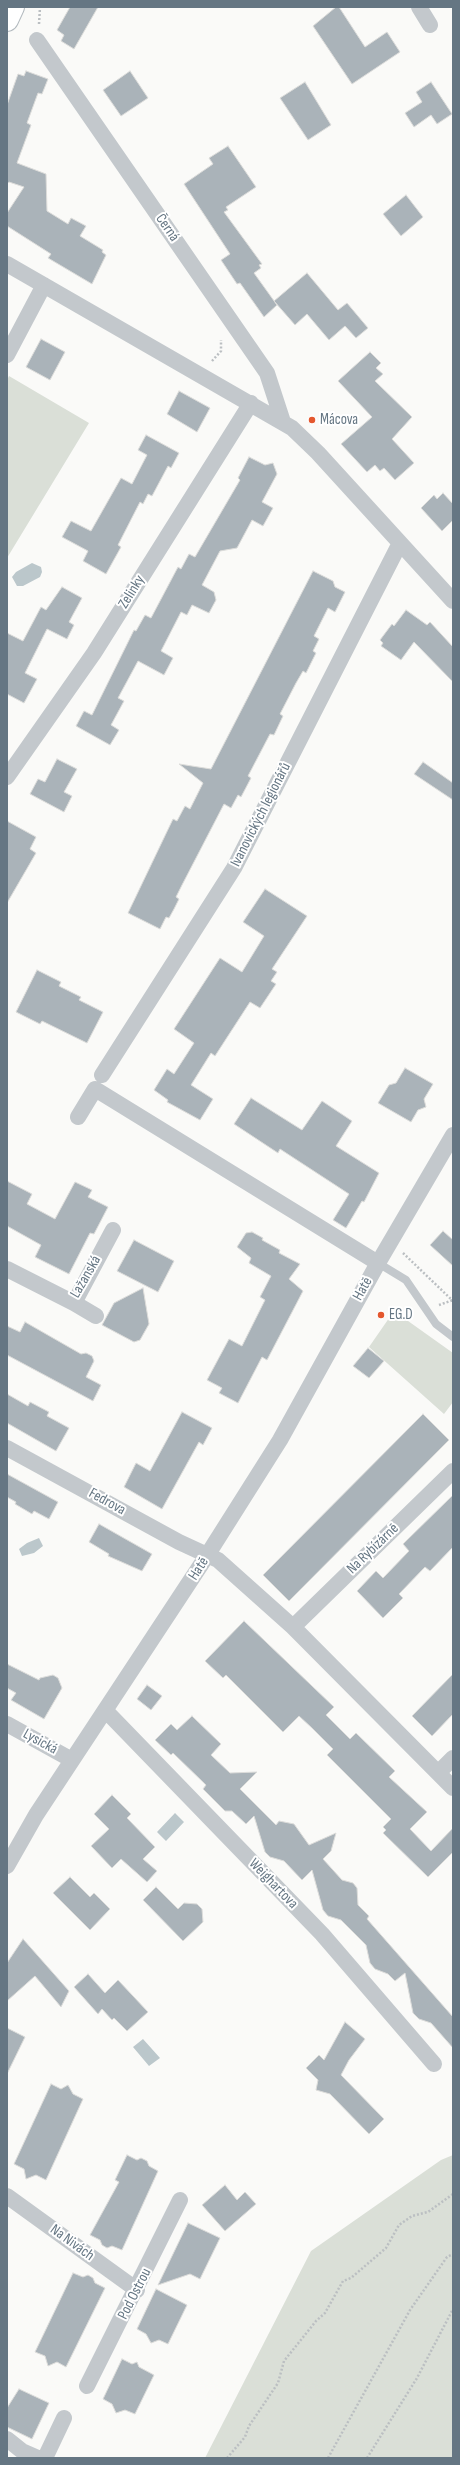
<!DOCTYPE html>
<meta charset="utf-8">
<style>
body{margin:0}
#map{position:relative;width:460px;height:2465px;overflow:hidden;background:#fafaf8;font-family:"Sofia Sans Condensed",sans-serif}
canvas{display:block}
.frame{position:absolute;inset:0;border:8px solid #657683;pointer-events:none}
</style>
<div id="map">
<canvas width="460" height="2465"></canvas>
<div class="frame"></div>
</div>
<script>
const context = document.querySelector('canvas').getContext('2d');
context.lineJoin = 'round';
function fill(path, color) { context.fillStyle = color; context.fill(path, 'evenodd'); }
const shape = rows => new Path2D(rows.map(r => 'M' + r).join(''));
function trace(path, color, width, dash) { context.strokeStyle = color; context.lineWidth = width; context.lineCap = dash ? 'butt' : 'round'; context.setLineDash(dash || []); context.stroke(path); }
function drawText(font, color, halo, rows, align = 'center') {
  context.font = font + ' "Sofia Sans Condensed",sans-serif'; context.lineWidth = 4; context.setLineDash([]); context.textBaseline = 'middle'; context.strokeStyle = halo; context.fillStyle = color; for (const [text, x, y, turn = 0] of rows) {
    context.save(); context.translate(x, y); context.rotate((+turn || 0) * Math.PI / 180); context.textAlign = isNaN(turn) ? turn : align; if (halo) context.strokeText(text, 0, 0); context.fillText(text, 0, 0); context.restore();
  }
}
const green = shape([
 [9,376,89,423,7,558,7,380],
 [394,1311,453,1353,453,1402,444,1414,369,1347],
 [453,2155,453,2458,205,2458,311,2251,441,2160]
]);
const water = shape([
 [32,563,41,567,42,572,40,577,23,586,17,586,12,577,16,572],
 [39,1538,43,1546,34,1553,22,1556,19,1549,27,1543],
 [175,1813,184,1822,166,1841,157,1832],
 [143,2039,160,2058,149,2066,133,2047]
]);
const building = shape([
 [70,7,98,7,74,49,61,41,64,35,57,30,70,7],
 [336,7,339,7,365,47,387,32,400,52,352,84,313,26,336,7],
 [26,71,48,79,42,94,38,93,27,123,31,125,17,163,46,174,47,211,68,224,71,218,86,226,80,236,103,250,102,252,106,255,92,284,48,258,51,254,7,226,7,213,24,187,9,182,7,184,7,105,18,74,24,76,26,71],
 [130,71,148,98,121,116,103,90,130,71],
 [305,82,331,125,308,140,280,98,305,82],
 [431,82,452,114,437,124,431,115,414,127,405,113,422,102,416,92,431,82],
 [228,146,256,187,226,207,228,210,224,212,262,264,259,265,261,268,254,273,277,305,264,317,240,283,237,284,221,260,230,254,184,184,213,164,209,158,228,146],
 [406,195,423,217,401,236,383,214,406,195],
 [307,273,338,310,347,303,368,328,356,338,345,326,329,340,307,314,295,325,274,301,307,273],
 [41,339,65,352,50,380,26,367,41,339],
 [370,352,381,363,376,368,383,374,375,381,412,417,392,439,414,463,395,480,384,468,380,471,375,465,367,472,341,444,372,417,338,381,370,352],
 [179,391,210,408,197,432,167,414,179,391],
 [146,435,179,453,171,468,168,466,152,496,148,494,143,504,140,502,118,545,121,547,106,574,83,561,88,551,62,537,71,521,91,531,121,478,132,484,147,455,138,450,146,435],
 [249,457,265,465,273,463,277,474,262,502,273,508,263,526,252,520,237,548,220,551,202,585,214,592,216,600,209,613,192,605,187,615,181,612,161,651,173,658,164,675,138,661,118,698,124,701,111,725,119,730,110,745,76,726,84,711,92,715,134,630,136,631,145,615,151,618,178,567,181,569,189,554,195,557,240,480,238,478,249,457],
 [443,493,453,504,453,520,442,531,421,508,434,495,437,499,443,493],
 [313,571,333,581,335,587,345,592,335,612,328,608,314,636,319,639,313,651,316,653,306,673,303,671,296,683,280,714,283,716,274,735,270,734,248,776,251,778,241,797,238,795,231,808,224,804,182,885,176,897,179,899,174,909,169,918,166,917,160,929,128,913,173,819,177,821,185,806,190,809,203,783,179,764,211,769,313,571],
 [62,587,82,598,69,622,74,625,67,639,47,629,25,673,37,679,24,703,7,694,7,633,23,641,41,607,46,610,62,587],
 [406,610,427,625,430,622,453,647,453,682,414,642,401,660,381,646,383,643,380,640,392,624,394,626,406,610],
 [57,759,77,769,64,792,72,796,64,812,30,794,38,779,45,782,57,759],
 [423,762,453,783,453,800,414,774,423,762],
 [7,821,36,837,30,849,36,853,7,903,7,821],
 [265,889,307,916,272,969,277,972,271,981,276,984,260,1008,250,1002,215,1056,211,1053,191,1085,213,1099,200,1120,167,1102,168,1100,154,1090,167,1069,174,1074,194,1043,174,1029,220,958,242,972,264,936,243,922,265,889],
 [37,970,61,982,59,986,81,997,79,1000,103,1012,87,1043,42,1021,40,1024,16,1012,37,970],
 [405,1068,433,1084,424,1099,426,1107,418,1110,411,1122,378,1103,389,1085,396,1083,405,1068],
 [251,1098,302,1130,322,1101,352,1121,336,1146,379,1173,364,1202,362,1201,346,1228,333,1220,349,1194,280,1149,278,1153,234,1124,251,1098],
 [7,1181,32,1194,27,1204,55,1219,75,1182,92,1190,88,1197,108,1207,94,1234,90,1233,69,1274,35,1257,41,1245,7,1226,7,1181],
 [443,1231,453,1240,453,1266,430,1245,443,1231],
 [252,1232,263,1238,262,1240,280,1250,279,1253,300,1264,289,1279,303,1291,267,1360,262,1357,238,1403,219,1393,222,1388,207,1380,229,1339,242,1346,265,1300,260,1297,271,1276,249,1263,251,1258,237,1247,246,1233,252,1232],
 [134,1240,174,1261,158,1292,117,1271,134,1240],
 [143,1288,149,1324,140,1340,134,1342,102,1325,114,1303,143,1288],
 [25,1322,81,1354,86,1353,92,1356,94,1361,86,1377,101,1385,93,1401,7,1355,7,1326,20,1332,25,1322],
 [368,1348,384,1361,369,1378,353,1366,368,1348],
 [7,1394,28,1406,30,1402,49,1412,47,1416,69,1428,56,1451,7,1423,7,1394],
 [182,1412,212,1428,203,1445,199,1442,162,1509,124,1487,136,1463,150,1471,182,1412],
 [423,1414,449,1440,289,1601,263,1575,423,1414],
 [7,1474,58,1502,49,1519,34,1511,32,1514,15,1504,16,1502,7,1497,7,1474],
 [453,1495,453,1547,430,1571,425,1567,399,1594,403,1598,383,1618,357,1591,376,1571,383,1578,409,1551,403,1544,453,1495],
 [99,1524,152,1554,142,1571,108,1556,109,1554,89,1542,99,1524],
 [244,1621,334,1707,326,1715,350,1739,356,1733,395,1771,389,1777,427,1812,410,1829,431,1851,453,1828,453,1852,428,1877,383,1833,386,1830,383,1827,391,1819,327,1755,333,1749,312,1728,299,1716,283,1732,226,1675,223,1678,205,1661,244,1621],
 [7,1664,39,1680,40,1678,53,1675,58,1678,62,1688,44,1719,11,1700,16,1693,7,1688,7,1664],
 [453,1674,453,1714,432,1736,412,1716,453,1674],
 [147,1685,162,1696,151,1710,137,1699,147,1685],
 [192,1716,221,1744,211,1755,230,1773,257,1772,240,1789,276,1825,279,1821,294,1824,309,1845,336,1833,331,1851,323,1859,342,1880,353,1883,357,1888,358,1905,369,1916,367,1919,453,2017,453,2048,431,2023,419,2019,413,2013,405,1973,395,1981,388,1974,375,1969,370,1963,366,1945,341,1920,328,1916,323,1910,312,1870,302,1880,284,1861,270,1857,265,1852,254,1816,246,1824,232,1811,225,1811,203,1789,206,1785,173,1753,171,1755,155,1740,171,1724,177,1730,192,1716],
 [112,1795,131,1814,127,1818,155,1847,143,1859,157,1871,147,1882,121,1859,112,1868,91,1846,109,1829,94,1814,112,1795],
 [70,1877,90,1897,94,1893,110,1909,90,1930,53,1893,70,1877],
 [156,1887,178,1909,184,1903,197,1904,202,1909,203,1922,183,1941,143,1900,156,1887],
 [23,1939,69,1991,61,2007,35,1976,7,2001,7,1963,23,1939],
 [88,1974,105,1993,118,1980,148,2012,127,2031,114,2018,112,2020,102,2009,98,2014,74,1987,88,1974],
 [345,2022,365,2039,349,2060,341,2075,384,2119,369,2134,330,2094,316,2090,318,2080,306,2068,319,2055,324,2060,345,2022],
 [7,2028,25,2037,7,2074,7,2028],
 [51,2084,61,2089,68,2085,73,2094,83,2099,46,2180,36,2175,26,2179,24,2169,14,2164,51,2084],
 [127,2155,137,2160,141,2158,147,2161,149,2166,158,2171,122,2250,112,2246,107,2248,102,2245,100,2240,90,2235,119,2182,115,2180,127,2155],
 [225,2185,237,2200,245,2192,256,2204,225,2231,202,2205,225,2185],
 [188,2223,220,2238,200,2279,190,2274,158,2285,188,2223],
 [73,2273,83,2277,88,2275,93,2278,95,2283,105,2288,66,2367,57,2362,48,2366,45,2356,35,2352,73,2273],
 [156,2289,187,2305,168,2344,159,2340,151,2343,146,2334,137,2329,156,2289],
 [122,2359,132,2364,137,2362,139,2367,154,2375,135,2414,125,2410,116,2413,112,2404,103,2399,122,2359],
 [19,2389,49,2403,32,2439,7,2427,7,2408,19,2389]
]);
const path = shape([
 [39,24,40,7],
 [212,361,221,351,221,340],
 [403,1253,453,1301],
 [439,1305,453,1300],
 [227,2458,245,2437,249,2426,278,2383,284,2361,316,2321,325,2313,343,2281,351,2278,386,2248,399,2225,412,2216,428,2212,453,2194],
 [328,2458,410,2310,447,2257,453,2254],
 [367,2458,417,2378,453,2309]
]);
const lane = shape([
 [378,1263,406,1280,436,1324,453,1337]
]);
const street = shape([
 [419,7,430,25],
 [37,40,267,373,283,422],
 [7,264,292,428,318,453,453,601],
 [7,355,44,285],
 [7,777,94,653,251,403],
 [102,1075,234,868,400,543],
 [78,1117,95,1089,378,1263],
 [7,1269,74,1303,113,1230],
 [74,1303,96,1316],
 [7,1448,179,1542,218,1560,293,1627,453,1788],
 [293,1627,453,1471],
 [106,1711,322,1934,434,2064],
 [7,1724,72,1760],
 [438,1773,453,1758],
 [7,1866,36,1815,208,1554,280,1440,378,1263,453,1135],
 [7,2196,137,2290],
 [87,2386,180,2200],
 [7,2439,22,2451,38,2458],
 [45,2458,64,2418]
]);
const secondary = shape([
 [7,20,13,7]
]);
const markers = [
 [312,420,4,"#e4572e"],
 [381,1315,4,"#e4572e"]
];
const streetNames = [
 ["Černá",167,228,55],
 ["Zelinky",132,592,-58],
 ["Ivanovických legionářů",261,815,-63],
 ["Lažanská",86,1277,-60],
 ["Hatě",363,1289,-61],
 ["Fedrova",107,1502,29],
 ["Na Rybízárně",373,1549,-44],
 ["Hatě",199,1569,-57],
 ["Lysická",40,1742,29],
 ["Weighartova",273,1884,46],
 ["Na Nivách",72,2243,36],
 ["Pod Ostrou",135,2294,-63]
];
const poiNames = [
 ["Mácova",320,420],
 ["EG.D",389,1315]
];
fill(green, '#dadfd7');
fill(water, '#bbc7cb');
fill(building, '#aab3b9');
trace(building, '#dcdcda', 1);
trace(secondary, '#b3babf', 24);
trace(path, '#bbbfc2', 2.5, [2, 2]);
trace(lane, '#c3c8cc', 8);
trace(street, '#c3c8cc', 16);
trace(secondary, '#fff', 22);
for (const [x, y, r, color] of markers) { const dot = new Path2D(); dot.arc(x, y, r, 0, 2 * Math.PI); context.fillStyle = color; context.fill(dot); trace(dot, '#fff', 1.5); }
drawText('15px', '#657683', '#fff', streetNames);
drawText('15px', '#657683', '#fff', poiNames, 'left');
</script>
